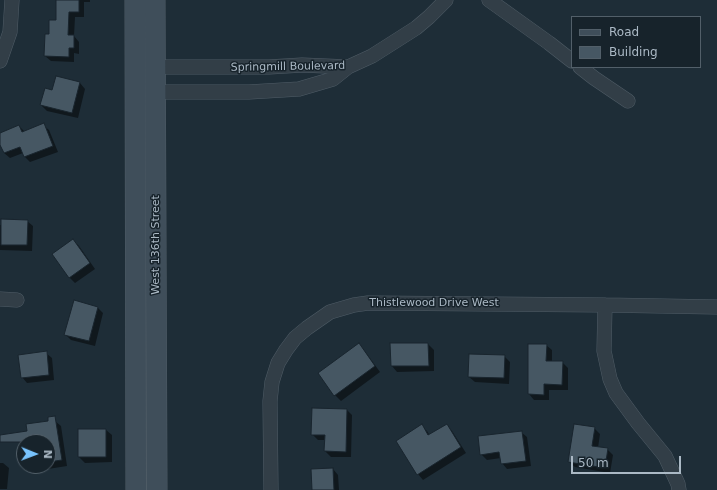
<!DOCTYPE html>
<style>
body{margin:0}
#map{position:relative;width:717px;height:490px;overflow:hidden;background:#1e2d37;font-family:"DejaVu Sans",sans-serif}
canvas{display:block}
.legend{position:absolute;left:571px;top:16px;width:130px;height:52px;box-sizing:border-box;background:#17232b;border:1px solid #525f69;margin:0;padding:5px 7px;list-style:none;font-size:12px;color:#abb9c5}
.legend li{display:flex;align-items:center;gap:8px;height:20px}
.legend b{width:20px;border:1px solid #525f69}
.north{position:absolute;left:16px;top:434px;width:40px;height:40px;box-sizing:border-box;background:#17232b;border:1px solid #525f69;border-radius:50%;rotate:91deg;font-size:11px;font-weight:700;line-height:16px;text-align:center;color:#abb9c5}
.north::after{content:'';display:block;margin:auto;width:14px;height:18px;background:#78c3fd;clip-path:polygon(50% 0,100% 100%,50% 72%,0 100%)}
.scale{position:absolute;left:571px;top:456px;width:110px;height:18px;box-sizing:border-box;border:2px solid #abb9c5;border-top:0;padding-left:5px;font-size:12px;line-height:14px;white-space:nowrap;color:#abb9c5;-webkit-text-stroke:3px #17232b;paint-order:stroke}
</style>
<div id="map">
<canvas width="717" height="490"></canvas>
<ul class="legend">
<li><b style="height:5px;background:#3f4e5a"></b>Road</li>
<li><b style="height:11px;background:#465763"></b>Building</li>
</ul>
<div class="north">N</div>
<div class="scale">50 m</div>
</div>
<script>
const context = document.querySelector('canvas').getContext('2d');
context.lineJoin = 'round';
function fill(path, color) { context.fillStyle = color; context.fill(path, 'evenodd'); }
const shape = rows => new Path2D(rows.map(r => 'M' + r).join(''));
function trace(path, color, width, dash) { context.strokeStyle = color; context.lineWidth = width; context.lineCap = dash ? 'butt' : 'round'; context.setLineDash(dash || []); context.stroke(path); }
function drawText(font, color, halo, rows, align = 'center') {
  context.font = font + ' "DejaVu Sans",sans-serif'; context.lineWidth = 3; context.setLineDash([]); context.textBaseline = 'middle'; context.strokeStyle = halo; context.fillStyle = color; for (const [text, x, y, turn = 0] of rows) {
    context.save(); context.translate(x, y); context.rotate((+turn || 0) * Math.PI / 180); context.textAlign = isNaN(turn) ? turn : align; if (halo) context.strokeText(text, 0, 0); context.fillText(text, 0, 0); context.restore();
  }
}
const shadow = shape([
 [57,0,90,0,90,2,84,2,84,17,75,17,74,36,79,42,79,54,74,53,74,62,51,61,45,56,50,35,57,21],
 [56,77,80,83,85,89,78,118,47,111,41,105,53,91],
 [43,125,49,130,58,152,30,162,25,157,23,153,10,158,4,153,0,142,0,134,19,126,25,132],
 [27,221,33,226,32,251,0,250,0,225],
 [73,240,79,246,95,269,75,283,69,277],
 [98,308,103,313,95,346,71,340,66,335],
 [359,344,364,350,380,372,341,401,335,395],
 [428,344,434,350,434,371,397,372,392,366],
 [546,345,552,350,552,362,562,362,568,368,568,390,549,390,549,400,534,400,529,394],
 [46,353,52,358,54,380,27,383,22,377],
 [504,356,510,362,509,384,475,382,469,377],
 [347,410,352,415,351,457,331,457,325,451,326,440,318,440,312,434],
 [55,421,61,426,67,466,29,472,23,466,18,433,28,432],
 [24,442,48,442,48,466,24,466],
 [447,425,452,431,466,453,423,480,418,474,421,426,427,431,430,436],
 [594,428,600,434,598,448,607,449,613,455,610,473,575,467,569,462],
 [79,430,106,430,112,435,112,462,85,463,79,457],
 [521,432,527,437,531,466,507,469,502,463,501,458,487,460,481,454],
 [0,463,3,463,9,468,7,489,0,489],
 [333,469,338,475,339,490,313,490]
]);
const building = shape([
 [56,0,79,0,79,12,69,12,68,35,74,35,74,48,69,48,69,57,44,56,45,34,49,34,49,20,56,20,56,0],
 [56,76,80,82,72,113,40,105,45,88,52,90,56,76],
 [44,123,53,146,24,157,20,147,4,153,0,145,0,133,19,125,22,132,44,123],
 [1,219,28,220,27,245,1,245,1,219],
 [73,239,90,263,69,278,52,254,73,239],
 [74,300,98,307,89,341,64,335,74,300],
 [359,343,375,366,334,396,318,373,359,343],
 [390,343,428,343,429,366,391,366,390,343],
 [528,344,547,344,546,361,563,361,562,385,544,384,544,395,528,394,528,344],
 [47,351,49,375,21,378,18,355,47,351],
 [469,354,505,355,504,378,468,377,469,354],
 [312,408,347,409,346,452,324,451,325,435,311,435,312,408],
 [55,416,62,460,48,462,48,442,0,442,0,435,27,431,26,424,48,421,48,417,55,416],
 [422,424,428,435,447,424,461,447,417,475,396,441,422,424],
 [574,424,595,427,592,446,608,448,605,468,568,462,574,424],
 [78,429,106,429,106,457,78,457,78,429],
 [522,431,526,461,501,464,499,452,480,455,478,436,522,431],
 [333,468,334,490,312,490,311,469,333,468]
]);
const street = shape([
 [489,0,549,43,572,61],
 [0,61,10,32,12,0],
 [155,67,269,67,302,65,348,67,372,56,416,28,429,17,446,0],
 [580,67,594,78,628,101],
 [156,92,249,92,299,89,333,79,348,67],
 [0,299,17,300],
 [605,305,604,351,610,379,616,393,638,423,665,456,678,484,679,490],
 [271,490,270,401,272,382,278,363,286,350,295,338,307,328,330,312,354,305,368,303,605,305,717,307]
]);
const secondary = shape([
 [135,0,136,490],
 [155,0,157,490]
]);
const streetNames = [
 ["Springmill Boulevard",288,67,-1],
 ["West 136th Street",156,245,-90],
 ["Thistlewood Drive West",434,303]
];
fill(shadow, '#0007');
fill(building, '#465763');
trace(building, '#19252e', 1);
trace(street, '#4f5c66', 15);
trace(secondary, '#4f5c66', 21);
trace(street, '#323e47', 14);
trace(secondary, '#3f4e5a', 20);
drawText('11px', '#abb9c5', '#17232b', streetNames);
</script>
